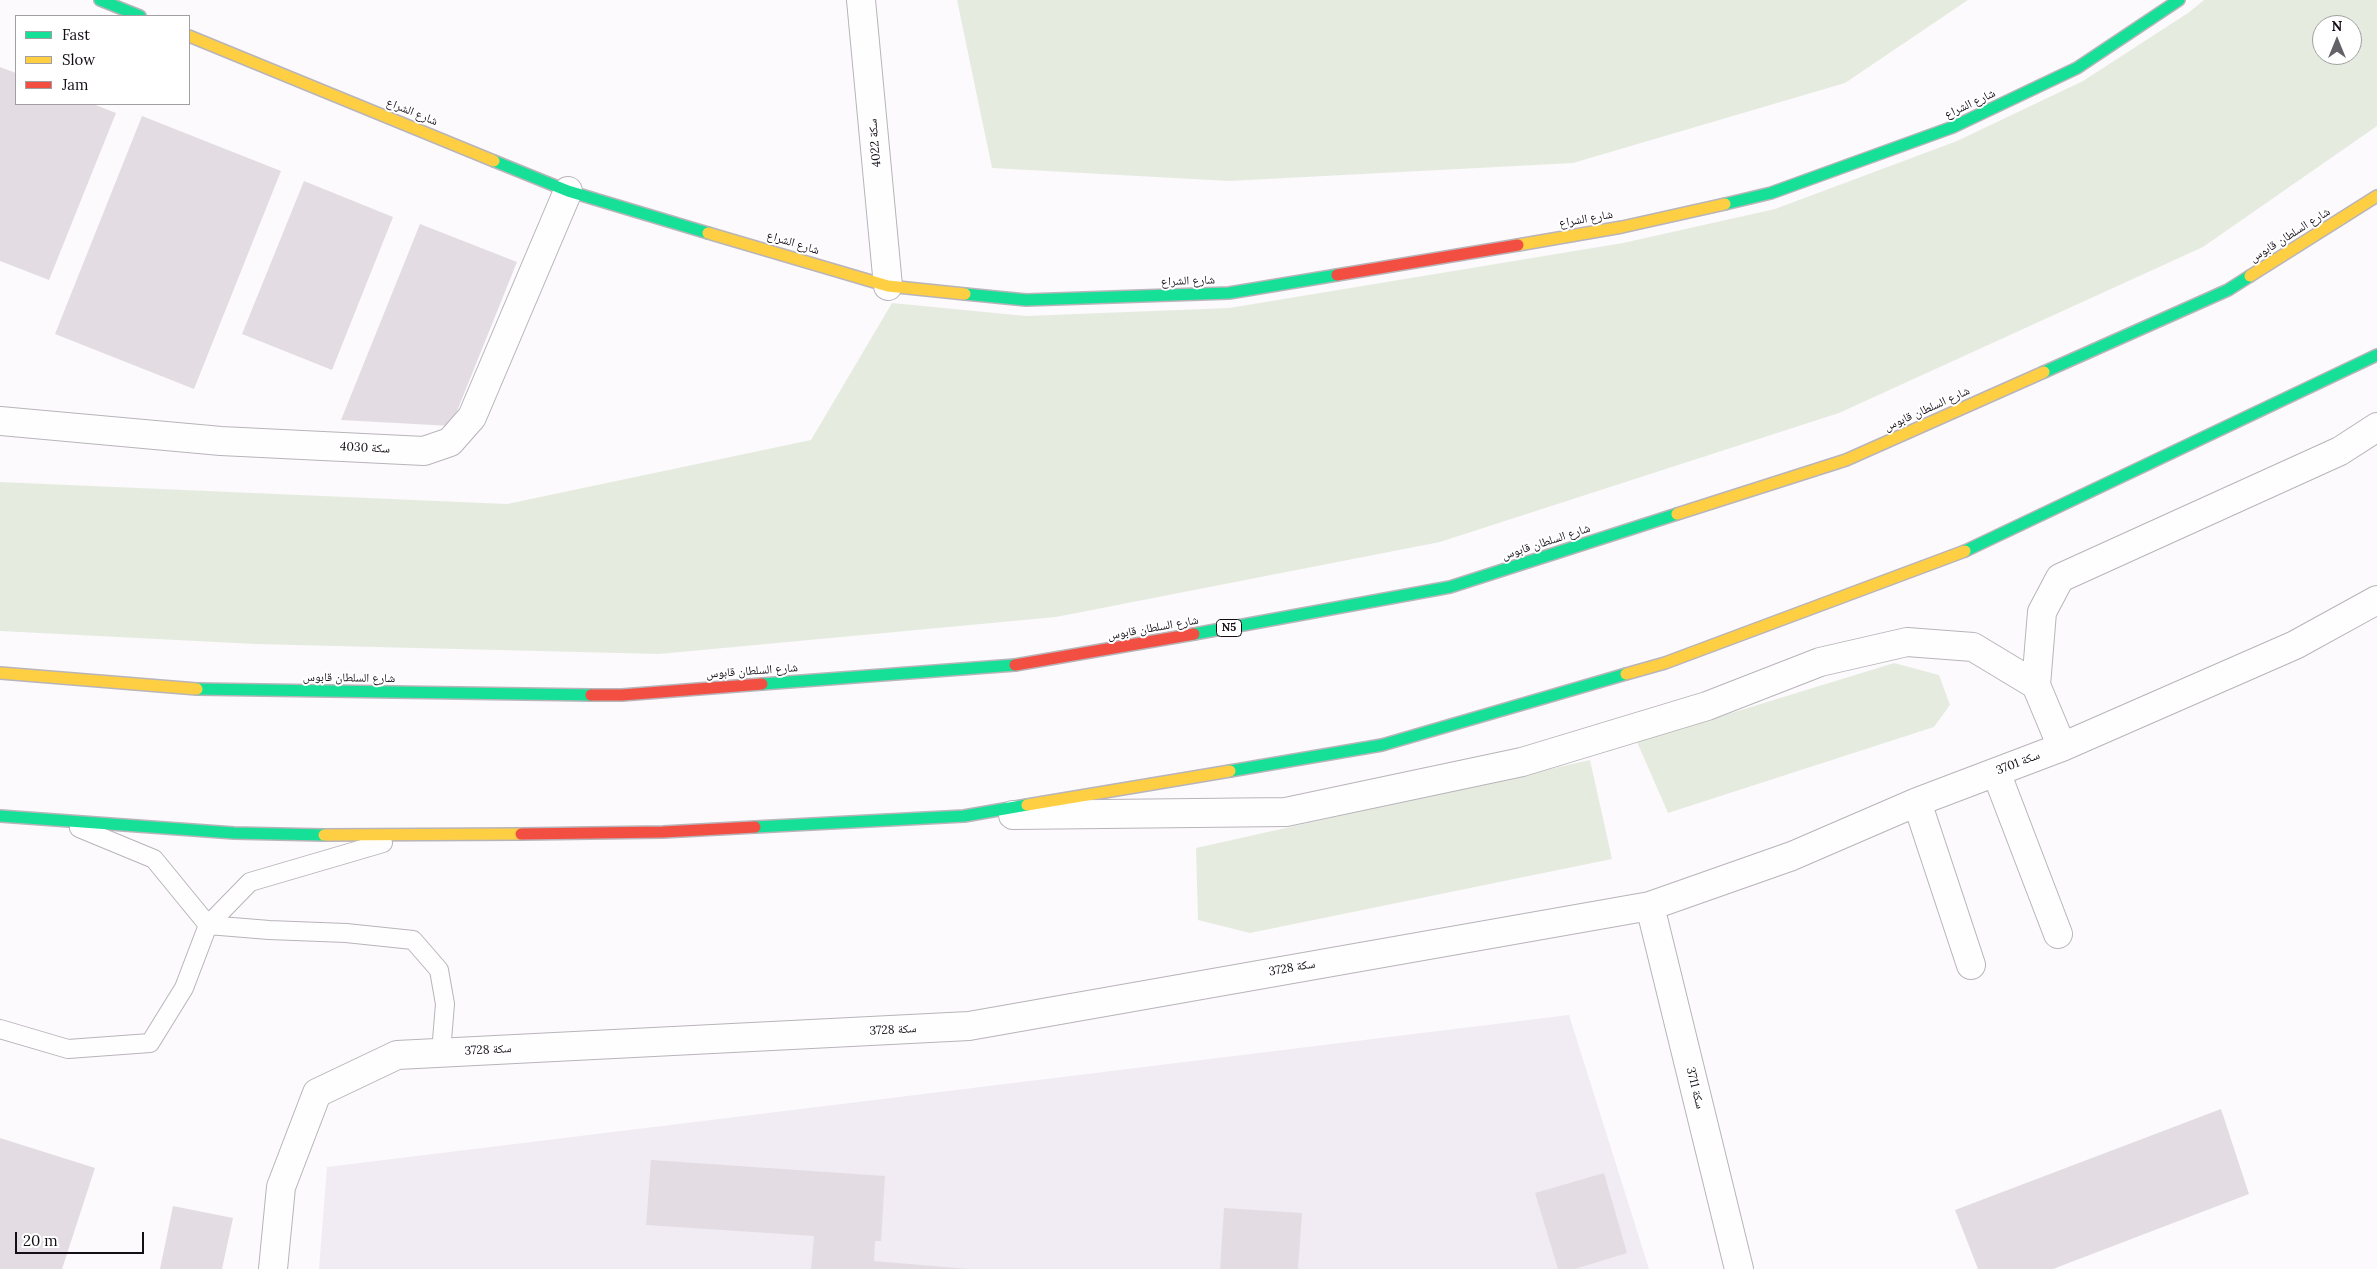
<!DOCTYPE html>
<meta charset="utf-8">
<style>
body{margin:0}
#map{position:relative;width:2377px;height:1269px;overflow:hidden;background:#fcfafd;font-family:Lora,serif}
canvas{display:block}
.legend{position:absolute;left:15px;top:15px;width:175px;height:90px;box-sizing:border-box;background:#fff;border:1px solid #a19fa2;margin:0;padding:6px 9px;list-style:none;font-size:15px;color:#140e17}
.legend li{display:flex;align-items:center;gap:10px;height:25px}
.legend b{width:25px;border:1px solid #a19fa2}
.north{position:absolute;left:2312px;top:15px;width:50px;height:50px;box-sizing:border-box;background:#fff;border:1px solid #a19fa2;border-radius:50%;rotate:0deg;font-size:14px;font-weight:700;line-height:20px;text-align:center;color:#140e17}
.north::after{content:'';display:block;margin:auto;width:18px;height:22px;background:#656168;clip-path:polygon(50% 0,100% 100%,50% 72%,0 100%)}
.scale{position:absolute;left:15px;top:1232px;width:129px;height:22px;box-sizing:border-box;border:2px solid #140e17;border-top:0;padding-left:6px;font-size:15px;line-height:18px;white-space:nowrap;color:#140e17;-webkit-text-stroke:4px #fff;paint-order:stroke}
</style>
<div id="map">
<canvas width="2377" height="1269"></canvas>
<ul class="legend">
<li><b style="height:6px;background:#16e098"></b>Fast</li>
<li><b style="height:6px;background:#ffcf43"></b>Slow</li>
<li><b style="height:6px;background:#f24e42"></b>Jam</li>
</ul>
<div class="north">N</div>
<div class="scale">20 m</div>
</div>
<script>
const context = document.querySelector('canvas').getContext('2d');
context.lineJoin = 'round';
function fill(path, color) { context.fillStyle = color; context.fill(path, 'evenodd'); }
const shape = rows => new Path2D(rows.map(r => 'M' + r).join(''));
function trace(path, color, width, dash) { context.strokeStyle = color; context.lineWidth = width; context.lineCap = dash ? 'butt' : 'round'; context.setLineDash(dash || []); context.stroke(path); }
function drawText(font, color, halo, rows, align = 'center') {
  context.font = font + ' Lora,"Noto Naskh Arabic",serif'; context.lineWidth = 4; context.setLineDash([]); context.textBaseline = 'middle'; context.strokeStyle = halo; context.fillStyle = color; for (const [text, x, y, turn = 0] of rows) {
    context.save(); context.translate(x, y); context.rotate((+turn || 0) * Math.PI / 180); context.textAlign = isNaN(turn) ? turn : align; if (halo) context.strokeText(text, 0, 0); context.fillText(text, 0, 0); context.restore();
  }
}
const built = shape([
 [1569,1015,1649,1269,319,1269,327,1167]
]);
const green = shape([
 [957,0,1968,0,1845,83,1573,163,1229,181,992,168],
 [2204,0,2377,0,2377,126,2203,247,1839,413,1440,542,1056,617,659,654,255,644,0,631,0,482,507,504,811,440,892,303,1026,316,1229,308,1623,243,1775,209,1957,141,2083,81,2188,13],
 [2322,25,2352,25,2352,55,2322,55],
 [1894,663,1939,675,1950,705,1934,727,1668,813,1637,742],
 [1590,760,1612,859,1250,933,1198,920,1196,848]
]);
const building = shape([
 [0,67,16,73,16,104,93,104,116,113,49,280,0,261],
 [142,116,281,171,194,389,55,334],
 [304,181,393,217,332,370,242,334],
 [420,224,517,262,451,426,341,420],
 [2221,1109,2249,1194,2053,1269,1978,1269,1955,1210],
 [0,1138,95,1168,62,1269,0,1269],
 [651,1160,885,1176,881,1241,875,1241,874,1261,968,1269,811,1269,814,1236,646,1225],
 [1604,1173,1627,1253,1575,1269,1558,1269,1535,1193],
 [173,1206,233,1218,222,1269,160,1269],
 [1224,1208,1302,1213,1298,1269,1220,1269]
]);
const lane = shape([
 [79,828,154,859,208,925,269,930,346,933,413,940,439,970,445,1004,441,1052],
 [0,1029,68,1049,150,1043,184,988,208,925,250,882,383,843]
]);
const street = shape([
 [861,0,888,286],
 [0,421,221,441,424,451,450,442,472,417,568,191],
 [2062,747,2036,685,2042,612,2060,578,2340,451,2377,427],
 [1996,772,2058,934],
 [1917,802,1971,965],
 [1013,815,1286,812,1522,762,1707,706,1820,662,1907,642,1973,647,2036,685],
 [1650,906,1739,1269],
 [273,1269,281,1187,317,1093,397,1055,969,1026,1650,906,1792,856,1917,802,2062,747,2295,645,2377,600]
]);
const fast = shape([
 [100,0,140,16],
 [494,161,568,191,708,233],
 [1725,204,1771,193,1953,127,2077,68,2179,0],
 [965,294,1026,300,1229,293,1337,275],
 [2044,372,2228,290,2250,276],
 [1965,551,2377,355],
 [1194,634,1450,587,1677,514],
 [762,684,1015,665],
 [197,689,591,695],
 [1230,771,1382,745,1626,674],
 [0,816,234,833,324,835],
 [755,827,964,816,1027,805]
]);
const slow = shape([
 [189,36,494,161],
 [708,233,888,286,965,294],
 [1518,245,1622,227,1725,204],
 [2250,276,2377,196],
 [1677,514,1846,460,2044,372],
 [0,673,197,689],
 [1626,674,1665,663,1965,551],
 [1027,805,1230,771],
 [324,835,521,834]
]);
const jam = shape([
 [1337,275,1518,245],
 [1015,665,1194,634],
 [591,695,622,695,762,684],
 [521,834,663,832,755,827]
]);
const shields = [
 [1229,628,25]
];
const shieldNames = [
 ["N5",1229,628]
];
const streetNames = [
 ["شارع الشراع",1970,104,-25],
 ["شارع الشراع",412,112,22],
 ["سكة 4022",875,143,-95],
 ["شارع الشراع",1586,219,-10],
 ["شارع السلطان قابوس",2290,235,-32],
 ["شارع الشراع",793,243,17],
 ["شارع الشراع",1188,281,-2],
 ["شارع السلطان قابوس",1927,409,-24],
 ["سكة 4030",365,448,3],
 ["شارع السلطان قابوس",1546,542,-18],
 ["شارع السلطان قابوس",1153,628,-10],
 ["شارع السلطان قابوس",752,671,-4],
 ["شارع السلطان قابوس",349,678,1],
 ["سكة 3701",2018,763,-21],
 ["سكة 3728",1292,968,-10],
 ["سكة 3728",893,1030,-3],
 ["سكة 3728",488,1050,-3],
 ["سكة 3711",1695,1088,76]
];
fill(built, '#f1ebf3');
fill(green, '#e5ecdf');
fill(building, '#e3dde3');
trace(lane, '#b8b4ba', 20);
trace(street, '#b8b4ba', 30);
trace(fast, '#b8b4ba', 14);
trace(slow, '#b8b4ba', 14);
trace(jam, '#b8b4ba', 14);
trace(lane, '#fffeff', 18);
trace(street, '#fffeff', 28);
trace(fast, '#16e098', 11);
trace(slow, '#ffcf43', 11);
trace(jam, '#f24e42', 11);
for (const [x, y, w] of shields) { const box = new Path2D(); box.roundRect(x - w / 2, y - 8.5, w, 17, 4); context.fillStyle = '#fff'; context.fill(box); trace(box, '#140e17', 1); }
drawText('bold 11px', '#140e17', null, shieldNames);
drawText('12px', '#140e17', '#fff', streetNames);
</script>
